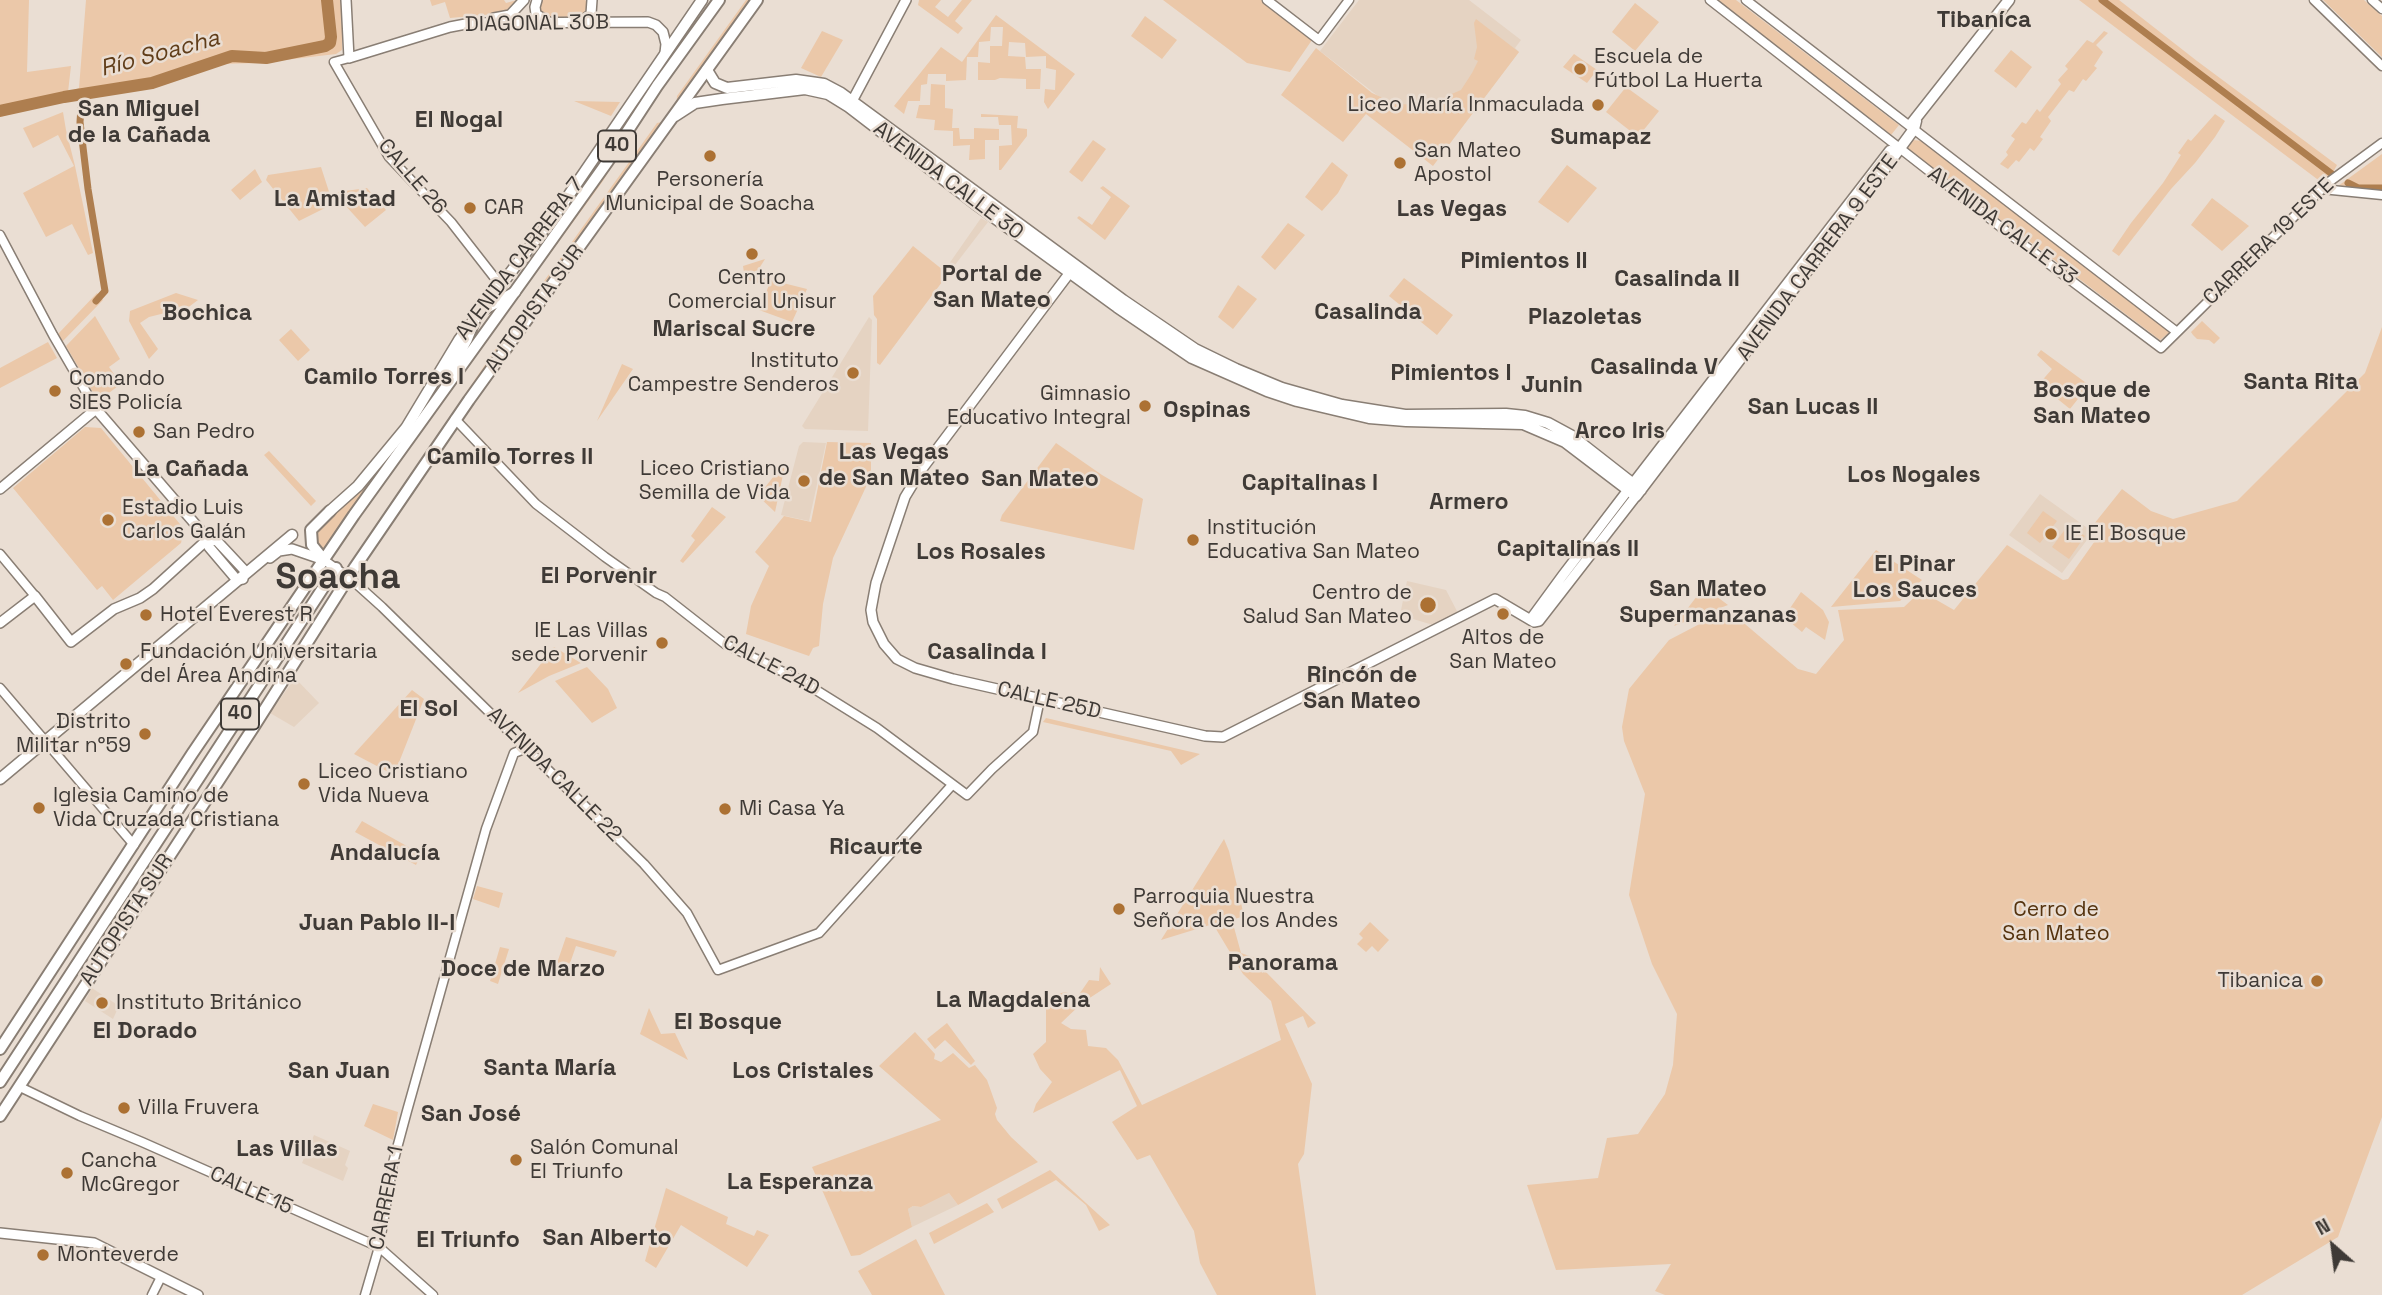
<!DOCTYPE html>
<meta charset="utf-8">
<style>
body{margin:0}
#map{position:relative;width:2382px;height:1295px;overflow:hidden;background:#eaded3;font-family:"Space Grotesk",sans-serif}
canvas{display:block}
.north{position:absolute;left:2298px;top:1211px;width:70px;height:70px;-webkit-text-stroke:5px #eaded3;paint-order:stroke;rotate:332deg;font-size:19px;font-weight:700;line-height:28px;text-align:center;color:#3f3a36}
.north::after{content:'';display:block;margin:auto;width:24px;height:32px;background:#3f3a36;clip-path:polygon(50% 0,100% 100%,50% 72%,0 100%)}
</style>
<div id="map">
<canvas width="2382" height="1295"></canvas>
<div class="north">N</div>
</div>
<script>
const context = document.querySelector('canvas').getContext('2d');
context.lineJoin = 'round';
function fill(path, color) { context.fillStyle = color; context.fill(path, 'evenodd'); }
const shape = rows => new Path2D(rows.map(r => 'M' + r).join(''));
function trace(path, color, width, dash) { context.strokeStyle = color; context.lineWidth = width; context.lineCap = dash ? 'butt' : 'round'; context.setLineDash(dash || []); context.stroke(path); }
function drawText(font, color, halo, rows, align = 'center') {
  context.font = font + ' "Space Grotesk",sans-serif'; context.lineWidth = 5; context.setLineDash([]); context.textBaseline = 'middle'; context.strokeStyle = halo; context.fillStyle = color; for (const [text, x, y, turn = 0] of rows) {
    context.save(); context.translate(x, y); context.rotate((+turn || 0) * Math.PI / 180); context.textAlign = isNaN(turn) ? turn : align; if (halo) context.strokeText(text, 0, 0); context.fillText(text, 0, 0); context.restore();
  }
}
const built = shape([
 [1359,0,1469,0,1521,40,1515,48,1519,52,1445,148,1320,51],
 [981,218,988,222,948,274,944,271],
 [869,317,872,320,868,431,805,429,802,426],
 [803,442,826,443,809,521,781,515,799,446],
 [2040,494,2093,532,2062,573,2009,535],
 [1407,581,1446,590,1458,613,1433,625,1400,615],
 [295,678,319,703,294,727,270,713],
 [92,988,119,1006,113,1019,85,1001],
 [314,1135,350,1151,345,1165,348,1168,343,1181,302,1163],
 [949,1193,958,1205,912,1227,908,1209,913,1206,921,1207]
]);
const green = shape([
 [0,0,29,0,27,72,71,66,68,92,79,88,86,0,342,0,342,50,336,54,259,63,220,64,155,86,65,100,0,117],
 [430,0,504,0,506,3,517,0,506,13,450,18,445,2,432,6],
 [540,0,585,0,589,3,588,13,579,19,548,19,540,15,538,4],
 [746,0,751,0,676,109,677,96],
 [919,0,941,0,935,7,948,17,962,0,972,0,955,21,963,28,958,34,918,5],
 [1163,0,1261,0,1312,40,1290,72,1247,63],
 [1715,0,1736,0,1899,125,1891,135],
 [2079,0,2119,0,2197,61,2337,165,2332,174,2321,182],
 [2323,0,2364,0,2382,16,2382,57],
 [1635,3,1659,22,1635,51,1612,32],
 [996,15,1075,74,1048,109,1044,102,1045,89,1055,90,1056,70,1046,68,1046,56,1026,57,1025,43,1009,42,1008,56,1025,57,1026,69,1041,69,1040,89,1026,89,1026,79,1000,78,995,80,978,80,978,62,990,63,990,46,1002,46,1003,27,991,27,990,41,979,42,978,57,967,57,966,80,946,81,946,74,928,74,927,84,921,85,920,101,908,101,904,114,894,106,941,47,962,62],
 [1145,16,1177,40,1162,59,1131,36],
 [1476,19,1519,52,1433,166,1366,114,1343,142,1281,95,1316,48,1372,93,1396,104,1426,105,1461,90,1472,73,1478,61,1474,59,1477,47,1474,23],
 [822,31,843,40,821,77,801,68],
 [2104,31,2108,33,2096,45,2103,52,2094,66,2097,68,2086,81,2083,79,2074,92,2069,90,2048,117,2051,121,2040,137,2043,139,2034,151,2030,148,2019,162,2016,160,2008,169,2000,164,2008,155,2006,152,2015,139,2011,136,2022,122,2026,124,2037,109,2040,112,2061,84,2058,80,2068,69,2065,66,2087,40,2093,43],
 [2011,50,2032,67,2016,88,1994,71],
 [1574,54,1597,70,1587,83,1563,67],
 [931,84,945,85,945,108,953,109,952,128,959,128,960,139,974,139,974,128,999,129,999,140,985,140,985,159,969,160,970,145,953,146,953,131,934,130,935,120,916,118,919,105,930,105],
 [1626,87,1659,111,1638,137,1606,112],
 [574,101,620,102,611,116],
 [63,112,66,130,75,166,93,253,88,255,72,224,46,237,23,193,74,166,58,135,33,148,23,128],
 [981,114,1018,116,1017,128,1027,129,1027,136,1001,170,999,170,999,146,1012,145,1011,125,999,125,998,117,981,117],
 [2215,114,2225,121,2215,137,2195,163,2171,189,2119,256,2112,251,2131,223,2163,183,2181,155,2178,153,2188,139,2191,141],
 [666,121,502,347,414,470,499,344,657,123],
 [633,130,603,181,469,365,440,401],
 [1093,140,1106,149,1082,182,1069,172],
 [1913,140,1923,141,2170,328,2170,332,2160,340,1907,149],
 [2382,154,2382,189,2347,188,2338,186],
 [1332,162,1348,175,1338,193,1322,211,1305,197],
 [1567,165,1597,188,1568,223,1538,202],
 [321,167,333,204,299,221,266,180,268,175],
 [255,169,262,182,240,200,231,190],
 [1103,186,1130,206,1105,240,1077,218,1079,216,1092,225,1111,197,1100,188],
 [367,188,386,210,365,227,343,203,338,192],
 [2212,198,2249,226,2222,251,2191,225],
 [1288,223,1305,235,1275,270,1261,257],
 [913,246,948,274,880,365,877,363,877,319,874,315,873,296],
 [765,259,755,275,769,280,765,285,745,279,743,266],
 [1404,278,1453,315,1437,335,1389,296],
 [771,280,807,289,792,322,759,310],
 [1238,285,1257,299,1233,329,1218,317],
 [97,293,103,300,62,342,58,334],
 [176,293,198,300,174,318,169,312,149,317,140,323,158,349,149,359,129,321,130,311],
 [95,316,120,359,109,367,121,384,98,401,66,346],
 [2202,321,2220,338,2214,344,2209,340,2197,339,2193,335,2191,332],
 [2382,327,2382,1117,2338,1237,2242,1295,1665,1295,1655,1291,1671,1264,1556,1270,1527,1185,1598,1178,1607,1138,1638,1134,1665,1094,1673,1065,1677,1014,1652,964,1629,895,1645,794,1624,741,1622,727,1629,689,1669,640,1713,617,1732,613,1798,669,1816,674,1844,640,1838,610,1904,607,1921,591,1954,610,2007,545,2063,580,2068,579,2102,531,2094,524,2122,489,2151,511,2173,519,2237,501,2365,373],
 [291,329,310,350,298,361,279,340],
 [48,342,57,358,0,388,0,368],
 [2041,350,2089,385,2070,409,2039,384,2052,369,2037,355],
 [622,364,633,369,597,421],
 [85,427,101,428,184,529,181,543,113,600,102,586,97,590,13,488],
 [827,442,871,443,871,476,833,558,823,604,819,646,813,648,809,656,746,634,751,606,769,566,755,552,784,516,811,522],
 [1056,443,1102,475,1143,499,1134,550,1000,521,1002,515],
 [269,451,316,501,311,506,264,455],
 [392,452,395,453,325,553,314,539,320,523,346,503],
 [786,461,775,512,758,496],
 [712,507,726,517,683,563,680,561,695,540,691,536],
 [2043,511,2057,521,2040,543,2027,533],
 [2069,524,2085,536,2069,559,2052,547],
 [1876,550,1922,580,1900,601,1831,607],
 [1704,587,1728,605,1674,626],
 [1801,592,1823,610,1829,622,1825,640,1806,627,1802,632,1784,617],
 [554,647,581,663,549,676,518,693],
 [587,667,608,689,617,708,592,723,555,681],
 [412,690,424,699,394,775,354,754],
 [1046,718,1200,754,1181,765,1171,751,1043,722],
 [362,821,421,854,416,865,355,832],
 [1224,839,1229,851,1244,916,1232,920,1241,953,1255,958,1262,973,1265,971,1316,1023,1308,1028,1303,1016,1285,1024,1312,1084,1304,1154,1298,1164,1316,1295,1217,1295,1200,1263,1194,1231,1150,1155,1137,1160,1112,1122,1137,1106,1120,1070,1033,1113,1036,1104,1052,1082,1040,1069,1033,1054,1046,1042,1046,1005,1063,1001,1058,994,1065,992,1078,996,1089,980,1099,981,1100,967,1111,984,1082,1003,1061,1023,1071,1029,1086,1030,1088,1046,1106,1048,1118,1060,1142,1105,1281,1040,1271,1001,1243,974,1213,924,1161,940],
 [477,886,503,893,499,908,473,899],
 [1370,922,1389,940,1378,952,1372,946,1366,952,1357,944,1363,938,1359,934],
 [566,937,617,951,614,957,576,946,568,969,556,966],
 [500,947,509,949,498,984,490,981],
 [649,1008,661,1034,675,1033,688,1060,640,1034],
 [947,1023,975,1061,971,1065,945,1040,935,1049,927,1039],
 [915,1032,935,1054,934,1059,941,1062,953,1053,969,1068,975,1065,987,1080,997,1108,995,1114,997,1120,1011,1137,1038,1162,958,1205,949,1193,921,1207,913,1206,908,1209,912,1227,860,1255,851,1256,812,1167,941,1120,879,1066],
 [373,1104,398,1112,393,1140,364,1126],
 [1050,1170,1110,1225,1099,1231,1086,1205,1056,1180,1002,1209,997,1199],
 [666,1188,728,1217,726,1224,754,1236,757,1230,769,1235,747,1267,681,1225,656,1268,645,1261],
 [987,1203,994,1212,934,1244,929,1233],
 [916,1239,945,1295,872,1295,858,1271]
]);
const canal = shape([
 [2102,0,2332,174],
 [81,108,80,122,88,189,105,291,96,301],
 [2348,183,2358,188,2382,188]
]);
const river = shape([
 [0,111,64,97,152,83,232,56,266,58,325,46,330,43,331,37,327,0]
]);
const tertiary = shape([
 [1267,0,1319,40,1349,0],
 [1710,0,2025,246,2161,348,2329,182,2382,143],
 [1746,0,2177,332],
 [2314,0,2382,66],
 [2372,0,2382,9],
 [349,58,334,62,389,157,451,222,501,286],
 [2322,189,2382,195],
 [0,235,53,335,96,409],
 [455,419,536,504,605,557,656,593,665,597,725,644,800,680,877,728,967,795,992,769,1033,732,1040,699],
 [0,554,35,596],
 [324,560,352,580,382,607,644,864,687,913,718,970,819,933,952,785],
 [0,688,134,845],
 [20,1087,80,1116,142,1142,379,1247,433,1295],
 [152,1295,161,1277],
 [365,1295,379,1247,393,1163,407,1111,486,829,514,753,527,748]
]);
const secondary = shape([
 [346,0,349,58,450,27,471,23,648,22,656,25,663,32,666,44,665,53],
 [537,0,535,7,536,14,547,21],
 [494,18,510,15,524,0],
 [582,21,591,14,592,0],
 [849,107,906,0],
 [1074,267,922,469,905,497,876,583,871,610,873,622,884,644,897,659,915,668,953,679,1205,736,1223,737,1495,599,1534,622,1539,621,1636,496],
 [0,489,96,409,208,539,209,547,237,580,243,579],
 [208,539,217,541,246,572],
 [270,558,279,551,292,549,324,560],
 [1532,620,1533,616,1563,575,1628,490],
 [0,623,35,596,71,642,114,609,140,598,153,589,208,539],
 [0,1233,94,1243,198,1295]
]);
const primary = shape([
 [707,70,715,83,727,88,796,80,824,84,841,93,1123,300,1195,349,1236,369,1282,388,1342,405,1405,415,1506,414,1525,416,1548,423,1572,436,1641,490],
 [675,116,695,103,722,99,805,89,828,94,849,107,978,206,1117,307,1192,358,1267,391,1297,401,1369,418,1406,421,1523,424,1565,442,1636,496,1892,159,1914,129,1916,121],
 [1912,123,2009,0],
 [485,309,515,292],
 [1630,488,1890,151],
 [330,511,358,486,406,428,459,340,562,205,702,0],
 [0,779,292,535]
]);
const trunk = shape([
 [445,379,467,339,475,319],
 [324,560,312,545,311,530,330,511],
 [0,1049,192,754,354,515,526,276,608,161,657,86,719,0],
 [0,1082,336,568],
 [0,1116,253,728,355,567,469,400,757,0]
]);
const markers = [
 [1580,69,7,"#ac7133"],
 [1598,105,7,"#ac7133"],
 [710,156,7,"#ac7133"],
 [1400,163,7,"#ac7133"],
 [470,208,7,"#ac7133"],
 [752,254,7,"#ac7133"],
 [853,373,7,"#ac7133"],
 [55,391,7,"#ac7133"],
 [1145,406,7,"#ac7133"],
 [139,432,7,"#ac7133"],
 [804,481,7,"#ac7133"],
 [108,520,7,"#ac7133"],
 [2051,534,7,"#ac7133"],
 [1193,540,7,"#ac7133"],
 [1428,605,9,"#ac7133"],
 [1503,614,7,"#ac7133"],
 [146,615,7,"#ac7133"],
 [662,643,7,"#ac7133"],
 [126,664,7,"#ac7133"],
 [145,734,7,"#ac7133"],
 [304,784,7,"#ac7133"],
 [39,808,7,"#ac7133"],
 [725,809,7,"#ac7133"],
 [1119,909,7,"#ac7133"],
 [2317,981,7,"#ac7133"],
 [102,1003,7,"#ac7133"],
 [124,1108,7,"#ac7133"],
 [516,1160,7,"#ac7133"],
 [67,1173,7,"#ac7133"],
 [43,1255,7,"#ac7133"]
];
const shields = [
 [617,146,38],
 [240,714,38]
];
const shieldNames = [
 ["40",617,146],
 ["40",240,714]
];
const streetNames = [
 ["DIAGONAL 30B",537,24,-1],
 ["CALLE 26",412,177,49],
 ["AVENIDA CALLE 30",948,181,37],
 ["AVENIDA CALLE 33",2002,226,37],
 ["CARRERA 19 ESTE",2269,242,-44],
 ["AVENIDA CARRERA 9 ESTE",1818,258,-53],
 ["AVENIDA CARRERA 7",520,259,-53],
 ["AUTOPISTA SUR",535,309,-54],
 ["CALLE 24D",771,666,28],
 ["CALLE 25D",1049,701,13],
 ["AVENIDA CALLE 22",554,775,45],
 ["AUTOPISTA SUR",127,920,-57],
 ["CALLE 15",251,1191,24],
 ["CARRERA 1",387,1198,-79]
];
const poiNames = [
 ["Escuela de",1594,57],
 ["Fútbol La Huerta",1594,81],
 ["Liceo María Inmaculada",1584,105,"right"],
 ["San Mateo",1414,151],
 ["Apostol",1414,175],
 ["Personería",710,180,"center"],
 ["Municipal de Soacha",710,204,"center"],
 ["CAR",484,208],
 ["Centro",752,278,"center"],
 ["Comercial Unisur",752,302,"center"],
 ["Instituto",839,361,"right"],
 ["Campestre Senderos",839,385,"right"],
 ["Comando",69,379],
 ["SIES Policía",69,403],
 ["Gimnasio",1131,394,"right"],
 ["Educativo Integral",1131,418,"right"],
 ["San Pedro",153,432],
 ["Liceo Cristiano",790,469,"right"],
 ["Semilla de Vida",790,493,"right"],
 ["Estadio Luis",122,508],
 ["Carlos Galán",122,532],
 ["Institución",1207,528],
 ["Educativa San Mateo",1207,552],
 ["IE El Bosque",2065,534],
 ["Centro de",1412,593,"right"],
 ["Salud San Mateo",1412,617,"right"],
 ["Hotel Everest R",160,615],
 ["IE Las Villas",648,631,"right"],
 ["sede Porvenir",648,655,"right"],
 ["Altos de",1503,638,"center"],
 ["San Mateo",1503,662,"center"],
 ["Fundación Universitaria",140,652],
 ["del Área Andina",140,676],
 ["Distrito",131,722,"right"],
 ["Militar n°59",131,746,"right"],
 ["Liceo Cristiano",318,772],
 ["Vida Nueva",318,796],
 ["Iglesia Camino de",53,796],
 ["Vida Cruzada Cristiana",53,820],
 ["Mi Casa Ya",739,809],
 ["Parroquia Nuestra",1133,897],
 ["Señora de los Andes",1133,921],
 ["Tibanica",2303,981,"right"],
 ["Instituto Británico",116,1003],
 ["Villa Fruvera",138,1108],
 ["Salón Comunal",530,1148],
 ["El Triunfo",530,1172],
 ["Cancha",81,1161],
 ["McGregor",81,1185],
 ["Monteverde",57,1255]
];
const parkNames = [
 ["Cerro de",2056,910],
 ["San Mateo",2056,934]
];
const neighbourhoodNames = [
 ["Tibaníca",1984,21],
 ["San Miguel",139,110],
 ["de la Cañada",139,136],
 ["El Nogal",459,121],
 ["Sumapaz",1601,138],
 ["La Amistad",335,200],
 ["Las Vegas",1452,210],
 ["Pimientos II",1524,262],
 ["Portal de",992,275],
 ["San Mateo",992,301],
 ["Casalinda II",1677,280],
 ["Casalinda",1368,313],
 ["Bochica",207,314],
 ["Plazoletas",1585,318],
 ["Mariscal Sucre",734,330],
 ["Casalinda V",1654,368],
 ["Pimientos I",1451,374],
 ["Camilo Torres I",384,378],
 ["Santa Rita",2301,383],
 ["Junin",1552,386],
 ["Bosque de",2092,391],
 ["San Mateo",2092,417],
 ["San Lucas II",1813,408],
 ["Ospinas",1207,411],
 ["Arco Iris",1620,432],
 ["Las Vegas",894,453],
 ["de San Mateo",894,479],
 ["Camilo Torres II",510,458],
 ["La Cañada",191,470],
 ["Los Nogales",1914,476],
 ["San Mateo",1040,480],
 ["Capitalinas I",1310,484],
 ["Armero",1469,503],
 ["Capitalinas II",1568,550],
 ["Los Rosales",981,553],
 ["El Pinar",1915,565],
 ["Los Sauces",1915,591],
 ["El Porvenir",599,577],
 ["San Mateo",1708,590],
 ["Supermanzanas",1708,616],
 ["Casalinda I",987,653],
 ["Rincón de",1362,676],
 ["San Mateo",1362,702],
 ["El Sol",429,710],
 ["Ricaurte",876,848],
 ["Andalucía",385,854],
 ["Juan Pablo II-I",377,924],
 ["Panorama",1283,964],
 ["Doce de Marzo",523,970],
 ["La Magdalena",1013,1001],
 ["El Bosque",728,1023],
 ["El Dorado",145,1032],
 ["Santa María",550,1069],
 ["San Juan",339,1072],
 ["Los Cristales",803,1072],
 ["San José",471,1115],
 ["Las Villas",287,1150],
 ["La Esperanza",800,1183],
 ["San Alberto",607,1239],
 ["El Triunfo",468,1241]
];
const waterNames = [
 ["Río Soacha",160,54,-15]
];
const townNames = [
 ["Soacha",338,579]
];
fill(built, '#e5d3c2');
fill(green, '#ebc8a9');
trace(canal, '#ae7e4f', 7);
trace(river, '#ae7e4f', 12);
trace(tertiary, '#897e74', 11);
trace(secondary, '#897e74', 12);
trace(primary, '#897e74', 13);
trace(trunk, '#897e74', 14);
trace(tertiary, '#fff', 8);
trace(secondary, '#fff', 9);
trace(primary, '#fff', 10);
trace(trunk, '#fff', 10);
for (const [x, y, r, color] of markers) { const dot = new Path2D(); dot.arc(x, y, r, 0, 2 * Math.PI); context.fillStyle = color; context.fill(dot); trace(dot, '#eaded3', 2.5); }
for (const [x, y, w] of shields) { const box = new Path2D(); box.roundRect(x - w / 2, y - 15.5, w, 31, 5); context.fillStyle = '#eaded3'; context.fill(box); trace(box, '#3f3a36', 2); }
drawText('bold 19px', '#3f3a36', null, shieldNames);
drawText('21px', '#3f3a36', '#eaded3', streetNames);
drawText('21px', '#3f3a36', '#eaded3', poiNames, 'left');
drawText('21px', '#55330e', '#eaded3', parkNames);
drawText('bold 23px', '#3f3a36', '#eaded3', neighbourhoodNames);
drawText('italic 23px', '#603d19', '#eaded3', waterNames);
drawText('bold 35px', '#3f3a36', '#eaded3', townNames);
</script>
